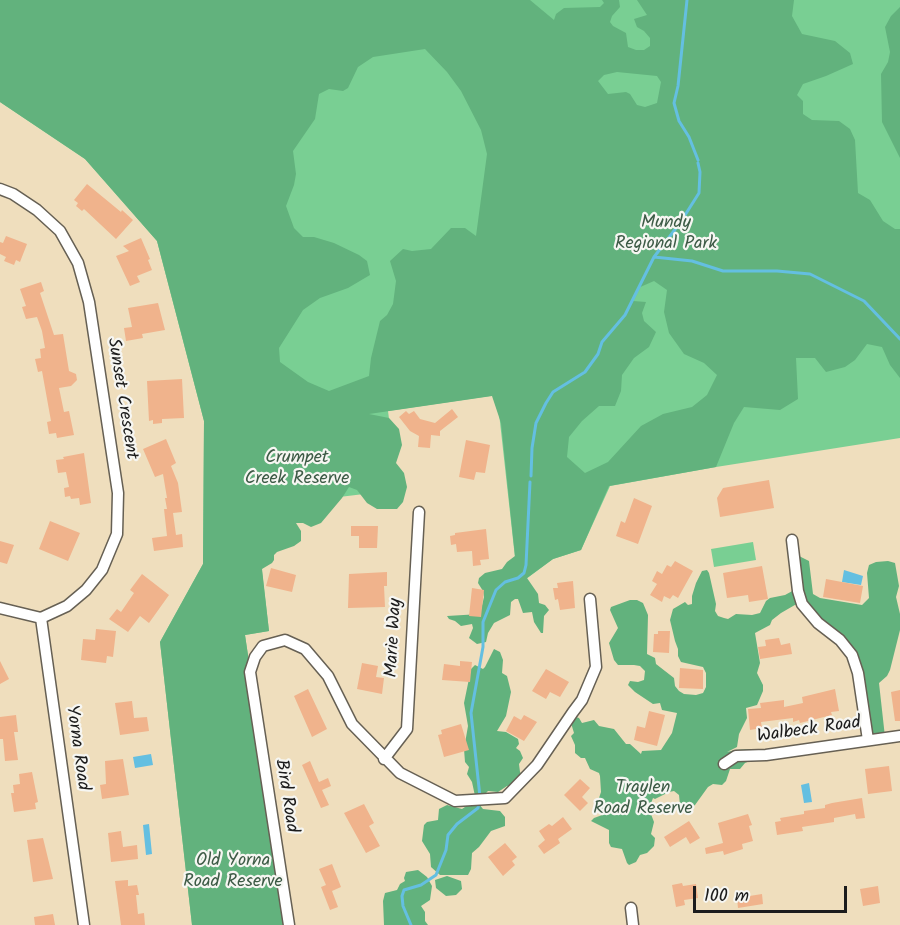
<!DOCTYPE html>
<style>
body{margin:0}
#map{position:relative;width:900px;height:925px;overflow:hidden;background:#efdebd;font-family:Kalam,sans-serif}
canvas{display:block}
.scale{position:absolute;left:693px;top:886px;width:154px;height:27px;box-sizing:border-box;border:3px solid #1c1c1c;border-top:0;padding-left:8px;font-size:18px;line-height:21px;white-space:nowrap;color:#1c1c1c;-webkit-text-stroke:4px #f6f6f2;paint-order:stroke}
</style>
<div id="map">
<canvas width="900" height="925"></canvas>
<div class="scale">100 m</div>
</div>
<script>
const context = document.querySelector('canvas').getContext('2d');
context.lineJoin = 'round';
function fill(path, color) { context.fillStyle = color; context.fill(path, 'evenodd'); }
const shape = rows => new Path2D(rows.map(r => 'M' + r).join(''));
function trace(path, color, width, dash) { context.strokeStyle = color; context.lineWidth = width; context.lineCap = dash ? 'butt' : 'round'; context.setLineDash(dash || []); context.stroke(path); }
function drawText(font, color, halo, rows, align = 'center') {
  context.font = font + ' Kalam,sans-serif'; context.lineWidth = 4.5; context.setLineDash([]); context.textBaseline = 'middle'; context.strokeStyle = halo; context.fillStyle = color; for (const [text, x, y, turn = 0] of rows) {
    context.save(); context.translate(x, y); context.rotate((+turn || 0) * Math.PI / 180); context.textAlign = isNaN(turn) ? turn : align; if (halo) context.strokeText(text, 0, 0); context.fillText(text, 0, 0); context.restore();
  }
}
const green = shape([
 [0,0,900,0,900,438,716,467,610,486,581,550,553,559,518,585,497,395,388,411,397,481,389,491,331,498,256,520,269,631,245,635,254,698,192,925,160,642,203,564,204,421,157,241,85,159,0,102],
 [753,542,756,560,714,567,711,549]
]);
const forest = shape([
 [0,0,530,0,554,20,556,14,564,8,600,7,604,3,602,0,619,0,620,7,612,16,610,22,613,26,626,33,628,47,636,50,644,50,650,46,650,38,644,31,637,27,634,19,647,15,637,0,794,0,792,16,802,34,835,41,850,53,853,64,826,76,803,84,797,95,803,101,803,114,812,120,839,121,850,129,855,140,858,193,870,200,883,221,895,229,900,229,900,378,890,365,882,347,867,344,855,360,845,367,826,372,815,358,796,358,798,399,780,410,744,407,734,423,716,467,609,486,581,550,553,559,527,578,538,594,539,603,545,605,549,610,544,616,543,633,541,633,534,622,532,612,523,613,518,599,515,599,511,602,510,615,494,623,488,633,486,642,477,644,469,638,473,628,472,624,461,626,455,621,449,619,447,616,480,614,484,597,483,591,478,583,479,578,485,573,502,569,507,562,515,556,501,423,492,396,369,414,389,418,399,429,402,445,396,463,404,473,407,487,403,502,397,509,377,509,367,503,357,490,349,487,342,498,321,523,311,527,303,523,296,523,301,531,301,541,294,546,277,552,274,555,274,560,272,563,262,569,269,631,245,635,289,925,192,925,160,642,203,564,204,421,157,241,85,159,0,102],
 [425,49,447,72,461,91,481,130,487,154,476,236,465,228,451,228,431,249,412,251,403,249,390,261,396,281,393,304,387,315,380,321,371,358,369,376,329,391,308,382,280,362,279,348,303,310,320,298,348,288,370,275,367,261,359,255,334,243,314,237,303,237,294,228,286,206,294,185,296,174,293,151,315,119,319,94,329,89,343,91,348,88,358,67,373,57],
 [617,72,657,76,661,82,657,103,645,107,637,105,630,94,626,92,608,94,598,81,604,75],
 [654,281,667,290,664,312,669,333,684,354,704,363,717,375,707,395,692,407,663,414,641,426,608,462,585,473,567,457,569,437,582,421,599,406,615,406,621,391,622,375,634,358,649,347,656,332,644,321,642,313,646,302,633,301,638,288],
 [900,7,900,158,882,122,881,74,888,62,890,52,885,27,891,16],
 [799,556,809,561,813,594,820,598,862,605,869,598,867,573,869,565,876,562,888,561,895,563,899,586,896,597,900,614,900,630,890,670,887,676,879,683,885,737,869,739,854,654,803,603,795,558],
 [707,570,709,573,716,604,715,611,718,616,724,618,728,619,736,614,752,615,760,613,766,601,770,598,785,595,796,589,800,602,781,613,772,620,770,625,755,633,760,663,757,673,763,685,763,691,757,705,746,708,747,718,739,734,737,747,727,752,735,750,751,749,753,751,752,760,745,763,740,769,730,769,726,781,722,785,713,784,708,787,695,805,689,809,680,805,679,795,674,791,669,792,655,799,653,798,649,809,654,822,651,834,655,838,654,846,647,853,640,855,636,862,629,865,627,863,622,849,611,847,609,843,609,830,591,821,594,818,605,814,598,808,597,804,601,792,600,776,599,773,590,769,585,758,581,758,575,753,575,745,571,736,574,733,571,723,573,716,579,718,582,723,594,720,599,726,614,729,626,744,630,744,641,754,642,751,661,750,672,733,677,713,662,710,660,703,653,704,635,692,628,685,630,681,638,682,644,680,645,671,640,666,634,665,618,665,614,660,609,643,618,628,610,610,611,607,630,600,637,600,643,603,648,615,647,654,655,658,656,664,674,678,675,686,679,691,684,694,696,695,703,693,706,687,706,673,703,667,681,662,678,656,678,649,675,641,670,620,673,609,685,602,688,605,692,604,692,596,696,583,702,571],
 [494,649,500,652,503,660,502,673,507,676,511,692,506,716,497,731,506,732,518,739,519,744,516,748,520,751,523,758,519,764,520,772,522,775,515,785,507,786,498,792,488,791,485,794,475,796,472,782,467,774,469,767,465,762,464,749,468,726,464,703,471,669,475,665,483,669,485,667],
 [479,804,483,809,500,811,505,817,505,826,491,831,479,847,472,853,471,869,468,875,440,875,431,867,430,854,422,841,424,825,427,822,438,820,439,809,447,805,462,809,468,805],
 [418,870,427,877,432,886,430,900,421,906,425,912,425,921,428,925,384,925,383,901,385,893,397,890,400,884,405,881,404,878,406,872],
 [447,876,461,881,462,889,456,895,446,896,436,888,435,880]
]);
const water = shape([
 [844,570,863,576,861,585,842,582],
 [151,754,153,765,135,768,133,757],
 [809,783,812,802,804,803,801,785],
 [149,824,152,854,146,855,143,825]
]);
const stream = shape([
 [687,0,678,86,674,103,679,121,689,137,698,160],
 [654,257,692,261,723,271,777,271,810,274,864,301,900,339],
 [531,476,532,448,536,423,546,403,553,392,585,372,598,354,602,342,625,315,654,257,680,223,699,193,700,172,698,163],
 [480,797,471,713,483,647,483,622,496,590,505,582,518,578,524,573,526,565,530,482],
 [411,925,403,906,402,896,404,890,421,885,436,875,446,850,448,835,457,824,478,808,479,803]
]);
const building = shape([
 [87,184,121,212,122,210,133,220,116,239,84,209,82,211,76,206,78,203,74,200],
 [6,236,27,244,20,262,16,260,14,265,4,261,6,257,0,254,0,242,3,243],
 [141,238,150,259,148,260,152,270,137,276,140,282,130,286,116,256,129,251,123,246],
 [41,282,44,291,40,293,54,335,63,334,69,371,76,374,77,380,71,386,59,388,64,412,69,411,74,435,57,438,56,433,49,434,47,422,51,421,42,371,38,372,35,359,41,358,40,349,45,348,42,331,37,317,26,319,22,307,26,306,20,289],
 [158,303,165,330,142,334,143,338,126,341,124,328,132,327,128,308],
 [182,379,184,418,162,419,162,423,153,424,153,420,149,421,147,381],
 [452,409,458,417,440,431,440,436,431,435,430,448,418,447,419,436,410,431,399,417,406,411,409,414,414,411,420,419,435,423],
 [166,439,176,463,171,466,178,483,182,512,173,513,176,535,182,534,183,547,154,551,152,538,167,536,164,509,167,509,165,498,167,498,163,474,155,477,143,449],
 [466,440,490,445,485,473,476,472,474,480,459,477],
 [84,453,91,503,80,505,79,498,71,499,70,496,65,497,64,488,69,487,66,472,58,473,56,460,64,459,63,457],
 [769,480,774,508,720,517,717,498,723,488],
 [634,498,652,506,638,544,616,536,621,521,625,523],
 [50,521,80,533,68,561,39,549],
 [351,526,378,526,377,548,359,548,359,536,351,536],
 [486,529,489,559,480,560,481,565,473,566,472,551,457,552,456,544,451,545,450,536,455,535,455,533],
 [0,541,14,545,7,564,0,562],
 [675,561,693,571,678,598,673,595,670,599,664,596,662,602,650,595,657,584,652,581,657,571,662,574,667,565,671,567],
 [762,566,768,599,749,602,748,595,727,598,723,573],
 [271,568,296,575,292,592,266,586],
 [387,572,387,586,384,586,385,607,348,608,349,574],
 [142,574,169,595,149,623,140,616,128,632,109,619,117,609,121,612,134,593,130,590],
 [826,579,863,586,860,603,823,597],
 [573,581,575,608,560,610,558,599,555,600,553,588,558,588,557,583],
 [472,588,484,590,481,617,469,616],
 [96,629,116,631,113,657,107,656,106,663,81,660,83,639,95,640],
 [658,631,670,631,669,653,653,652,654,634,658,634],
 [779,638,781,645,790,643,792,654,760,659,758,647,766,646,765,640],
 [0,661,9,679,0,684],
 [460,661,472,662,470,682,442,680,444,664,460,666],
 [362,663,378,666,376,677,384,678,382,694,357,689],
 [680,668,703,670,703,689,679,688],
 [546,669,569,682,560,697,550,692,546,699,532,691],
 [308,689,327,729,312,737,294,696],
 [835,689,839,711,831,712,832,715,800,723,799,720,793,722,793,718,761,722,762,728,750,730,748,709,761,708,760,703,784,700,784,707,803,703,802,697],
 [900,690,900,721,895,721,891,692],
 [132,701,134,718,147,717,149,731,120,735,115,703],
 [649,711,665,715,657,746,634,740,637,726,645,728],
 [16,715,18,732,14,732,18,760,5,761,3,739,0,739,0,717],
 [524,715,537,722,524,741,506,731,514,716,521,720],
 [461,724,469,750,444,757,438,735,442,734,441,730],
 [123,759,129,795,102,799,100,785,106,784,105,761],
 [310,761,319,782,328,778,331,786,322,790,329,805,321,808,302,765],
 [889,766,892,791,868,794,865,769],
 [32,772,38,802,35,803,36,809,14,812,11,793,14,793,13,785,20,784,19,774],
 [580,779,590,788,582,797,588,803,580,811,564,795],
 [862,798,865,818,856,819,855,814,834,818,834,822,802,827,803,831,777,835,775,822,781,821,780,818,804,814,804,811,825,808,825,805,832,803],
 [364,804,374,823,369,826,380,846,366,853,344,813],
 [748,814,752,825,749,826,753,841,742,844,743,849,724,855,723,851,706,854,705,848,723,843,718,823],
 [563,817,572,829,558,839,560,843,544,854,538,846,545,840,539,831,549,824,552,826],
 [689,821,700,838,690,844,686,837,670,847,664,837],
 [121,831,123,847,137,845,138,859,111,862,108,833],
 [43,838,53,879,33,882,27,840],
 [505,843,517,857,512,861,515,865,503,876,488,857],
 [332,864,341,887,332,891,338,907,330,910,321,887,326,885,319,869],
 [128,880,128,886,137,885,139,895,136,895,138,914,144,913,145,925,121,925,115,881],
 [682,883,683,886,696,884,698,898,684,900,685,905,676,907,672,885],
 [878,886,880,903,863,906,860,889],
 [762,894,763,904,738,908,737,898],
 [53,914,55,925,35,925,34,917]
]);
const street = shape([
 [0,189,13,194,37,210,60,231,78,263,89,302,118,493,117,534,102,570,86,590,67,606,41,618],
 [792,540,798,591,802,604,818,623,840,640,852,655,858,673,868,740],
 [0,608,41,618,84,925],
 [384,759,407,729,419,512],
 [724,764,736,756,766,755,900,736],
 [631,908,633,925],
 [289,925,250,672,255,657,263,646,285,640,305,649,328,676,352,724,400,773,455,801,505,798,537,765,573,712,582,700,596,667,590,599]
]);
const parkNames = [
 ["Mundy",666,224],
 ["Regional Park",666,245],
 ["Crumpet",297,459],
 ["Creek Reserve",297,480],
 ["Traylen",643,789],
 ["Road Reserve",643,810],
 ["Old Yorna",233,862],
 ["Road Reserve",233,883]
];
const streetNames = [
 ["Sunset Crescent",121,399,81],
 ["Marie Way",395,638,-87],
 ["Walbeck Road",809,731,-8],
 ["Yorna Road",76,748,82],
 ["Bird Road",285,796,81]
];
fill(green, '#79cf93');
fill(forest, '#62b27d');
fill(water, '#64bfe1');
trace(stream, '#64bfe1', 3);
fill(building, '#f0b38c');
trace(street, '#666054', 13);
trace(street, '#fff', 10);
drawText('18px', '#3d5b46', '#f6f6f2', parkNames);
drawText('18px', '#1c1c1c', '#f6f6f2', streetNames);
</script>
